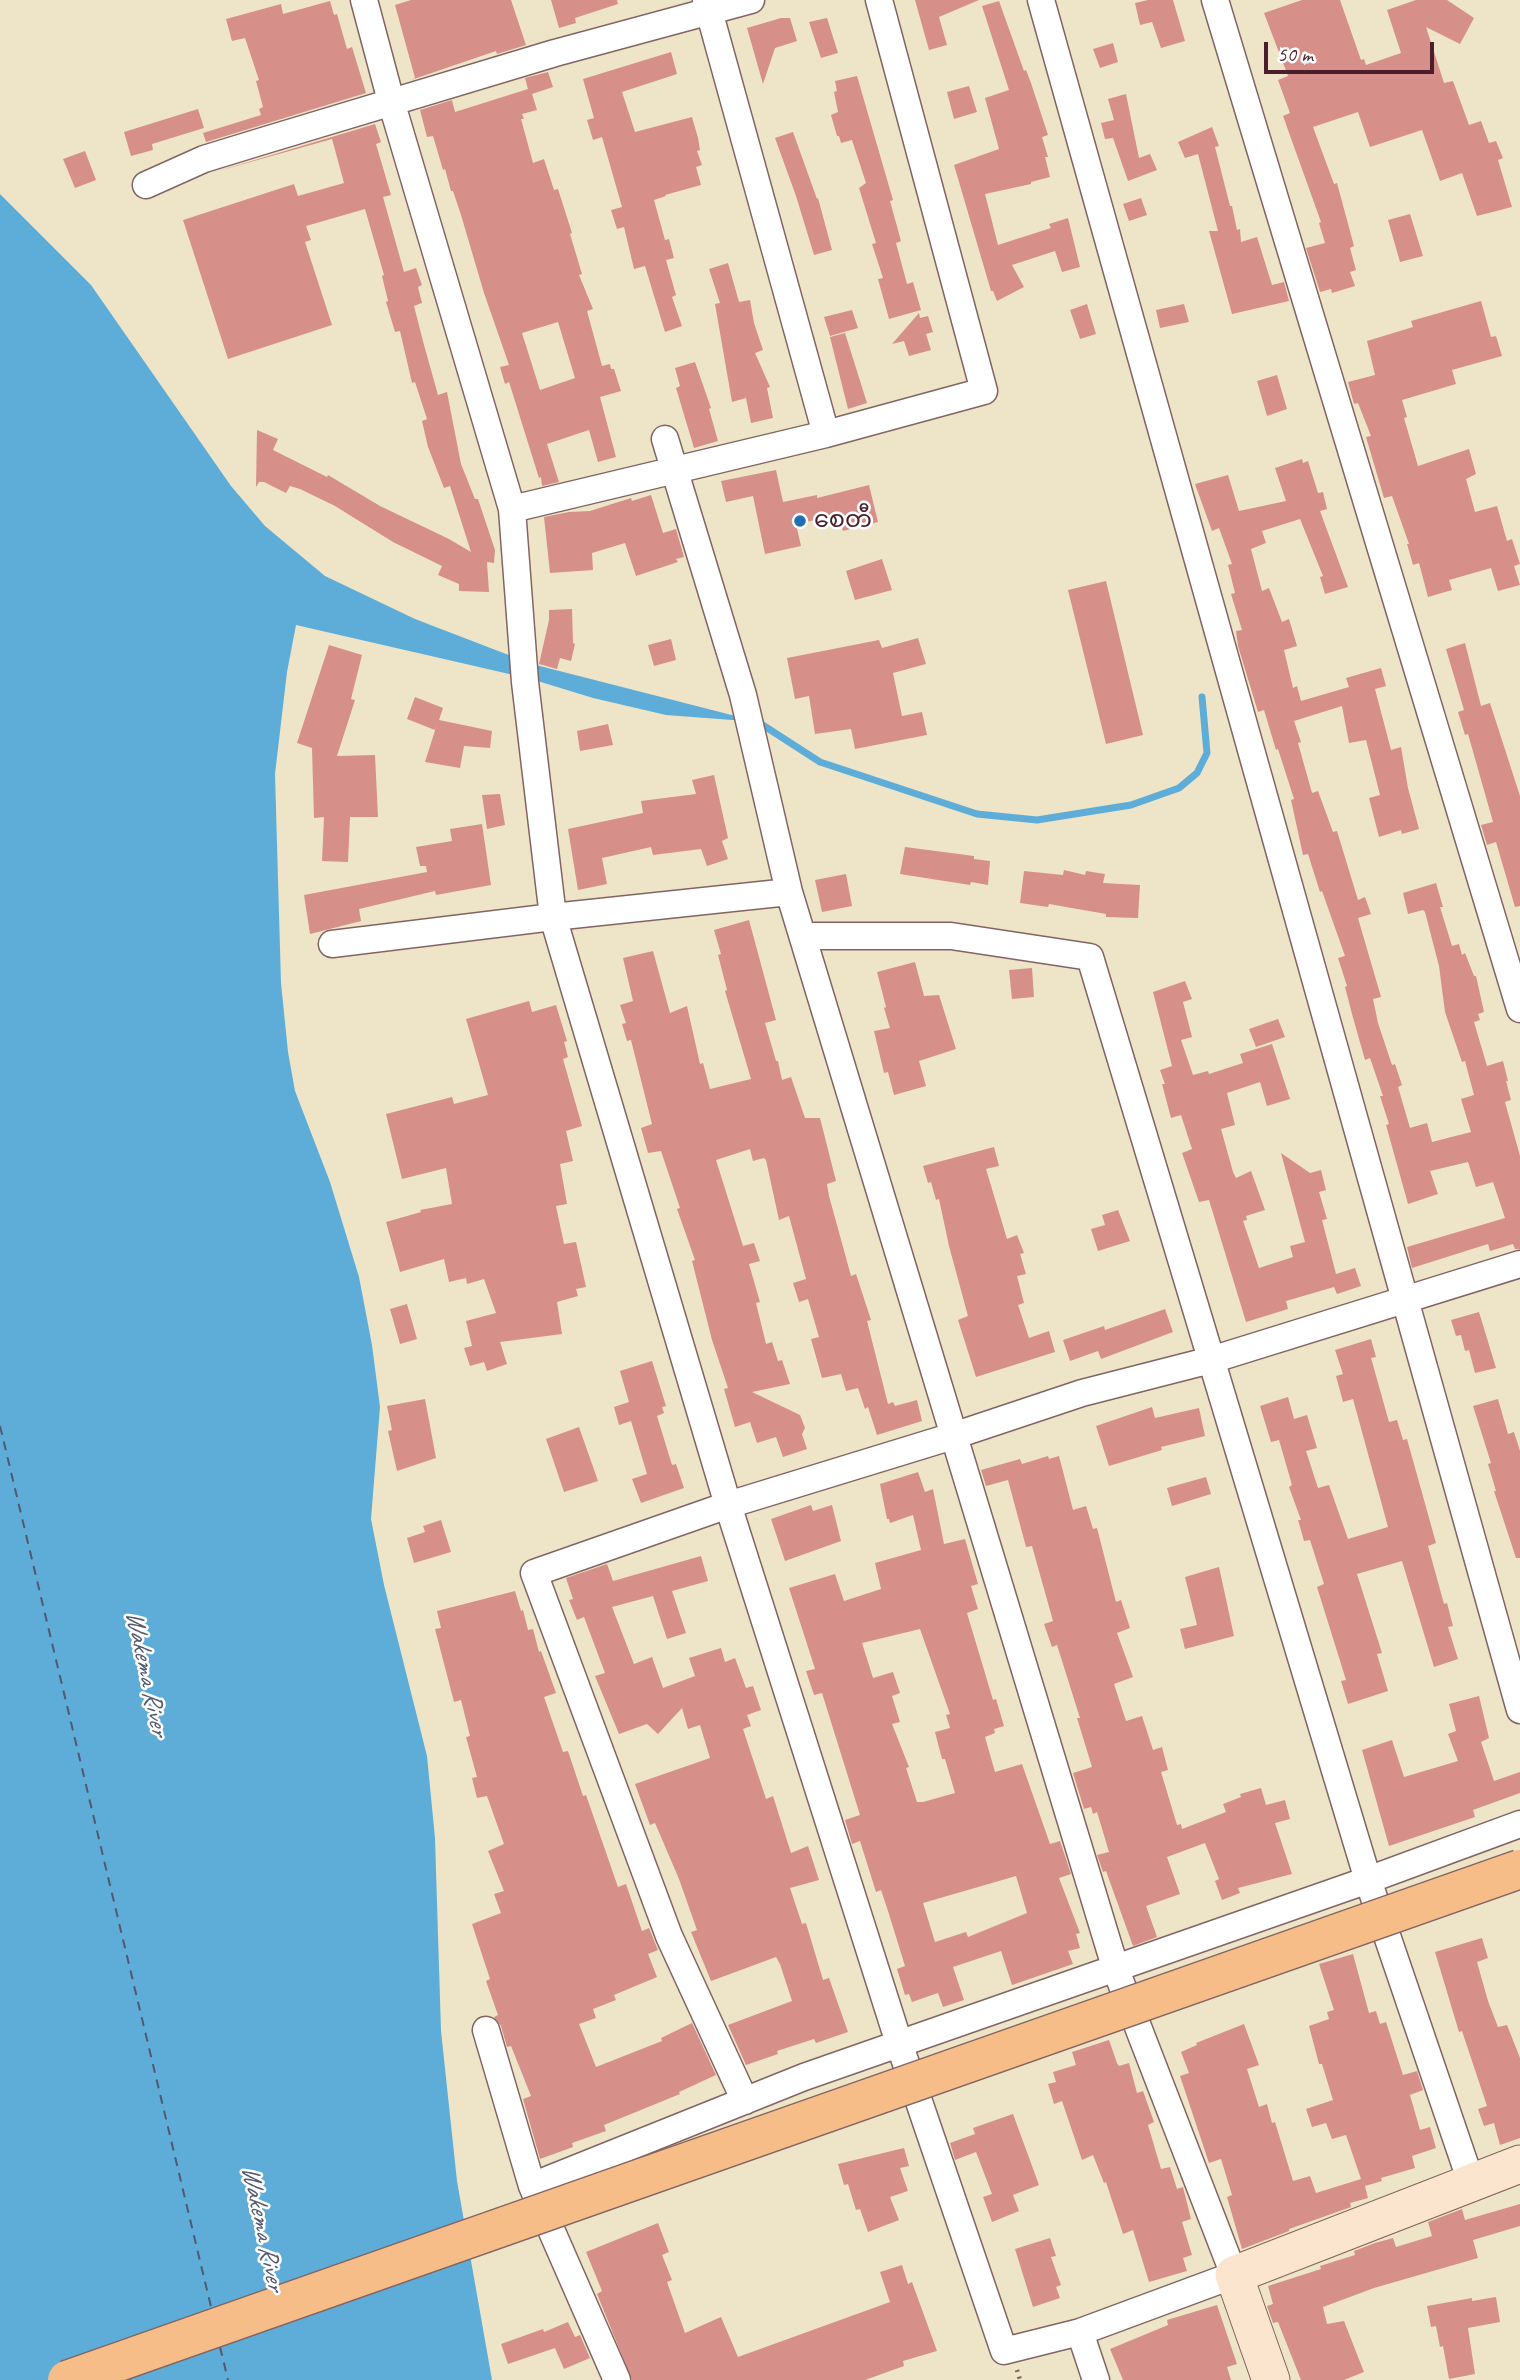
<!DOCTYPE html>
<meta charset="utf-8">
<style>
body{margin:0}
#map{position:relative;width:1520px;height:2380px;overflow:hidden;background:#eee5c8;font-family:Caveat,sans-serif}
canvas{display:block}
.scale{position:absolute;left:1264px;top:42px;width:170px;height:32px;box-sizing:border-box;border:4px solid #4a1f2b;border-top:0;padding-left:9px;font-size:21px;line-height:24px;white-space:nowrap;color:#4a1f2b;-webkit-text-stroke:5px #fff;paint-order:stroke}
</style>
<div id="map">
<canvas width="1520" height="2380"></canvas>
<div class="scale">50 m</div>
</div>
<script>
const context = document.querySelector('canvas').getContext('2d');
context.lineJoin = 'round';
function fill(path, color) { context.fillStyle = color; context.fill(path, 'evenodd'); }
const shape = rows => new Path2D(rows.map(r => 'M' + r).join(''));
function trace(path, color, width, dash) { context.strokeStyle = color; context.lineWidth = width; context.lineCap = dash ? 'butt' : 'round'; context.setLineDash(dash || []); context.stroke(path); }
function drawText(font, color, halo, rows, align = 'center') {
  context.font = font + ' Caveat,"Noto Sans Myanmar",sans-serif'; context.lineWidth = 5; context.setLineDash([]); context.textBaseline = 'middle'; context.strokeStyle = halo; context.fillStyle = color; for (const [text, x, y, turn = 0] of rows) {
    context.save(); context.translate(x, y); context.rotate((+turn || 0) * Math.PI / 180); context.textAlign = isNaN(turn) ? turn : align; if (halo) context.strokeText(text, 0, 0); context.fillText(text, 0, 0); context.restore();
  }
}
const water = shape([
 [0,194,91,285,231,486,265,526,325,576,415,619,532,664,759,722,666,715,593,698,531,679,296,625,287,672,275,774,281,983,288,1052,295,1091,330,1182,359,1277,372,1345,380,1407,371,1519,384,1585,427,1756,435,1838,441,2031,457,2181,492,2380,0,2380]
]);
const stream = shape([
 [758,722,820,762,977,814,1037,820,1131,805,1179,788,1197,773,1207,753,1202,697]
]);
const ferry = shape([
 [0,1426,212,2311],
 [220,2347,228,2380]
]);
const building = shape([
 [411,0,511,0,526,45,497,54,496,51,411,80,415,78,395,5],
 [551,0,617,0,618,4,575,18,576,23,559,28],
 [915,0,979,0,939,17,947,45,929,50],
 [1148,0,1173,0,1185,41,1161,48,1152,22,1140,25,1135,3],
 [1302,0,1340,0,1361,60,1364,59,1366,65,1401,53,1387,10,1416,0,1447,0,1474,18,1460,44,1426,27,1444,83,1453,81,1469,125,1481,121,1489,143,1496,141,1503,158,1498,160,1512,207,1477,216,1462,173,1440,181,1422,130,1370,147,1358,112,1313,127,1334,184,1337,183,1354,246,1350,248,1356,270,1350,272,1355,286,1332,293,1331,289,1320,292,1306,248,1325,243,1319,223,1321,222,1283,116,1290,113,1278,80,1288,76,1264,13],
 [330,1,334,15,337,14,347,49,352,47,366,93,206,142,203,133,261,115,259,109,263,107,256,81,259,80,245,38,232,41,226,19,281,4,283,14],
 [999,1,1024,71,1026,70,1031,83,1048,135,1042,137,1048,157,1045,157,1050,177,1031,182,1031,184,985,194,998,245,1051,228,1049,224,1068,218,1080,267,1062,272,1055,251,1012,265,1024,287,997,301,993,291,991,291,954,165,999,149,985,98,1009,90,982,6],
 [781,18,790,18,797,41,775,48,763,84,747,28],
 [827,18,838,53,821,58,809,22],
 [1113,43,1118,62,1100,68,1093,49],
 [671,52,677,74,622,92,635,132,692,117,698,138,700,150,697,151,702,165,696,167,701,185,665,195,666,196,654,200,665,240,669,239,674,258,666,260,676,295,672,297,682,326,665,332,645,266,634,269,624,227,617,229,611,210,622,207,602,137,593,140,587,120,594,118,583,79],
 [548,72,553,87,532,94,537,110,522,114,524,119,521,119,533,163,544,159,554,190,558,189,572,233,570,234,582,274,579,275,593,309,587,311,602,366,610,364,611,369,614,369,621,391,600,397,616,457,598,462,589,430,547,444,559,482,542,486,541,477,539,478,509,382,505,384,500,367,509,365,484,293,461,215,453,191,451,191,445,169,443,170,433,136,427,137,420,110,452,100,455,112,528,89,525,78],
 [558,322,575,378,540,390,522,333],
 [857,76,893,200,890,201,901,241,896,243,907,284,913,282,921,310,889,319,878,279,883,278,872,244,876,243,859,188,866,183,852,140,841,143,839,136,837,136,831,115,838,112,834,92,837,91,835,81],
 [969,86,977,112,954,119,947,92],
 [1126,94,1139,158,1150,154,1157,170,1128,181,1113,138,1105,139,1101,123,1114,120,1108,99],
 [198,109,204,128,152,144,153,150,131,156,124,132],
 [375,124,381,142,376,144,391,195,383,197,404,272,416,268,422,285,418,287,422,303,414,306,424,345,438,395,447,392,461,464,475,499,478,499,495,550,494,563,487,562,489,592,459,591,459,584,438,575,442,566,393,542,335,506,300,489,290,486,286,493,264,482,259,482,256,487,257,430,278,439,273,450,327,477,328,475,380,506,449,539,471,552,450,486,444,488,428,447,422,421,427,419,415,382,412,383,400,331,395,332,386,302,388,301,382,276,384,275,365,209,306,226,311,240,305,242,332,325,228,359,183,220,294,184,298,196,344,183,332,139,215,172],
 [1212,127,1219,146,1215,147,1230,206,1232,206,1237,230,1240,229,1241,242,1257,237,1272,285,1284,282,1289,301,1232,314,1209,231,1218,231,1198,154,1185,158,1178,142],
 [793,132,817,199,818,198,832,250,814,255,796,196,775,138],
 [85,151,96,180,75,188,63,159],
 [1141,198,1147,215,1129,221,1123,204],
 [1410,214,1423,256,1400,262,1388,220],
 [728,263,739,302,750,300,754,323,763,350,755,353,770,387,767,388,773,418,751,423,746,398,732,402,715,304,720,303,709,269],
 [1481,301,1491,337,1496,336,1502,356,1452,370,1456,384,1402,400,1407,417,1404,418,1418,466,1469,449,1476,474,1466,479,1475,512,1497,506,1507,541,1512,539,1520,564,1514,566,1520,585,1498,591,1491,568,1449,580,1452,590,1428,597,1419,563,1413,565,1407,544,1409,544,1392,496,1384,498,1366,437,1371,436,1358,403,1354,404,1348,382,1375,375,1367,341,1413,327,1411,321],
 [1087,304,1096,334,1080,339,1070,310],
 [1184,304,1189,322,1160,328,1156,310],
 [852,310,858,328,830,336,824,317],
 [919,313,920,318,928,316,933,332,926,334,931,350,909,356,904,341,892,344],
 [845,333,867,403,848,409,830,337],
 [695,362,711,408,709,409,718,441,694,448,676,388,680,386,675,368],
 [1277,375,1287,409,1267,416,1257,381],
 [1302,459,1303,463,1308,461,1318,493,1323,492,1327,509,1320,511,1348,587,1325,594,1320,577,1323,576,1300,519,1262,531,1266,543,1251,549,1262,591,1269,588,1282,622,1289,619,1297,646,1284,650,1293,688,1297,686,1301,701,1349,687,1346,678,1381,668,1386,686,1375,689,1391,750,1401,747,1408,788,1419,829,1402,834,1401,830,1379,837,1369,798,1380,795,1366,740,1349,743,1342,706,1294,721,1301,742,1298,743,1312,793,1318,791,1333,832,1337,831,1358,900,1365,897,1371,914,1358,918,1381,997,1373,999,1378,1023,1392,1065,1395,1064,1402,1085,1398,1087,1410,1128,1427,1123,1432,1142,1471,1132,1461,1099,1474,1095,1465,1061,1462,1062,1445,1012,1439,966,1425,912,1423,910,1408,914,1403,893,1436,883,1443,907,1440,907,1452,946,1459,944,1462,955,1465,953,1474,976,1476,976,1484,1012,1478,1014,1480,1020,1474,1022,1487,1066,1503,1061,1508,1081,1506,1081,1511,1100,1505,1102,1520,1156,1520,1249,1515,1249,1513,1244,1490,1251,1488,1244,1412,1268,1407,1247,1505,1218,1493,1182,1476,1187,1468,1162,1430,1171,1438,1194,1408,1204,1386,1125,1389,1124,1380,1096,1383,1096,1370,1058,1365,1060,1352,1014,1345,987,1347,986,1338,958,1345,956,1322,891,1320,892,1308,854,1303,855,1291,800,1294,799,1278,749,1276,750,1264,710,1258,712,1238,646,1236,631,1242,630,1231,594,1235,593,1228,565,1232,564,1219,528,1212,531,1195,484,1228,475,1239,511,1286,501,1275,468],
 [776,470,783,502,817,495,817,498,869,485,878,522,843,531,839,515,796,524,801,546,765,554,753,496,726,502,721,481],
 [651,495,663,533,676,529,684,557,676,559,678,562,636,576,625,543,592,553,593,570,550,573,544,517,569,512,590,511,631,498,632,501],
 [882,559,892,590,855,600,846,571],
 [1106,581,1143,735,1106,744,1068,590],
 [572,609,573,643,575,644,571,661,560,658,557,669,539,664,549,620,549,610],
 [918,638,926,664,893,673,902,716,922,712,927,735,855,749,851,729,815,734,809,696,795,699,787,658,879,640,882,648],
 [671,639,676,660,654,666,648,645],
 [1465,643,1481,706,1490,703,1520,796,1520,906,1515,907,1496,842,1487,845,1481,825,1493,822,1472,748,1468,734,1465,735,1458,712,1464,710,1446,649],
 [329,645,362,655,351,699,355,700,337,756,375,755,378,817,350,817,348,862,322,861,324,817,314,818,312,748,297,743],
 [415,697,443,708,439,720,492,731,490,748,464,746,460,768,425,762,438,721,435,730,407,719],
 [608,724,613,745,580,751,577,731],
 [714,775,728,838,722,841,728,859,707,866,701,849,653,855,651,847,602,858,607,884,578,890,568,829,643,813,641,801,696,794,692,780],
 [500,794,505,825,487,829,482,795],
 [482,824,491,885,436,895,435,891,359,909,361,921,310,934,304,895,427,872,426,866,420,866,416,847,452,841,450,829],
 [905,847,974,856,974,859,990,861,988,885,971,882,970,885,900,874],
 [1064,870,1085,875,1086,871,1105,874,1103,883,1140,885,1138,918,1106,917,1106,914,1049,904,1048,907,1020,903,1024,871,1063,875],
 [846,874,852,906,822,912,815,880],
 [749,920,776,1020,765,1023,776,1061,778,1061,782,1080,791,1077,805,1118,820,1118,836,1181,827,1184,829,1196,851,1276,856,1274,871,1320,867,1321,888,1404,893,1402,895,1406,917,1400,922,1421,877,1435,868,1407,865,1409,858,1388,846,1391,841,1374,822,1378,811,1339,819,1337,808,1299,799,1302,793,1283,806,1279,789,1216,779,1220,766,1160,764,1158,753,1161,750,1149,716,1160,743,1246,754,1243,760,1261,749,1264,760,1302,756,1303,766,1344,772,1342,778,1361,782,1360,790,1384,752,1392,800,1415,805,1428,802,1434,807,1449,783,1457,776,1437,757,1443,750,1422,735,1427,724,1389,728,1388,712,1340,692,1261,695,1260,677,1209,680,1208,661,1151,648,1153,641,1128,652,1124,631,1040,627,1041,622,1024,626,1023,620,1005,633,1001,623,958,653,951,670,1013,687,1006,700,1064,703,1063,710,1089,751,1079,725,991,727,990,718,955,721,954,714,930],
 [915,962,924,996,939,995,956,1049,919,1061,926,1086,894,1095,888,1072,884,1073,874,1031,890,1028,884,1008,886,1007,877,972],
 [1032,968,1034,997,1012,999,1009,970],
 [1185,981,1192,999,1183,1002,1192,1037,1181,1040,1193,1075,1208,1071,1209,1074,1243,1063,1240,1054,1272,1044,1290,1099,1267,1106,1260,1082,1227,1093,1235,1125,1221,1129,1233,1172,1236,1178,1251,1171,1265,1210,1246,1216,1247,1220,1243,1221,1259,1268,1293,1257,1290,1246,1305,1242,1281,1153,1310,1173,1321,1170,1326,1190,1319,1192,1327,1219,1322,1220,1336,1274,1355,1268,1361,1286,1337,1294,1334,1287,1286,1301,1288,1309,1246,1322,1209,1200,1199,1202,1182,1153,1192,1149,1181,1115,1171,1118,1162,1084,1165,1084,1160,1070,1172,1066,1153,992],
 [529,1001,532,1012,556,1005,567,1041,564,1042,568,1057,563,1059,582,1126,566,1131,573,1161,560,1164,567,1204,556,1206,564,1244,576,1242,586,1287,576,1289,578,1296,557,1302,562,1334,500,1342,507,1364,487,1371,484,1362,470,1366,464,1348,472,1346,466,1321,496,1313,484,1279,467,1284,466,1278,449,1282,444,1259,400,1272,386,1222,421,1212,420,1210,452,1204,446,1168,402,1179,386,1114,452,1097,454,1104,488,1095,466,1019],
 [1278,1019,1285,1037,1256,1047,1249,1029],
 [994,1147,999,1166,986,1169,1007,1239,1017,1235,1024,1253,1020,1254,1026,1274,1017,1276,1024,1303,1018,1305,1029,1338,1049,1331,1055,1352,976,1377,958,1320,968,1316,949,1246,939,1199,936,1200,931,1182,928,1183,923,1166],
 [1118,1210,1130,1241,1098,1251,1091,1229,1105,1225,1102,1215],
 [407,1304,417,1339,400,1344,390,1309],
 [1165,1309,1173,1332,1101,1359,1098,1351,1070,1361,1063,1340,1104,1326,1105,1330],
 [1479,1312,1496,1368,1475,1373,1469,1350,1465,1351,1461,1335,1456,1336,1451,1320],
 [1371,1339,1376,1357,1371,1358,1389,1422,1397,1420,1403,1440,1407,1439,1436,1543,1428,1546,1444,1604,1447,1603,1453,1626,1448,1627,1458,1659,1434,1667,1402,1561,1357,1574,1382,1653,1377,1654,1388,1691,1348,1704,1341,1681,1346,1680,1317,1587,1324,1584,1310,1540,1304,1541,1298,1520,1301,1520,1289,1487,1292,1485,1279,1440,1271,1442,1260,1406,1288,1397,1294,1419,1307,1415,1317,1448,1306,1451,1318,1488,1329,1485,1348,1539,1388,1527,1353,1399,1343,1402,1336,1376,1343,1374,1335,1350],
 [652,1361,666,1406,662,1407,664,1413,657,1416,672,1465,676,1464,684,1488,641,1503,632,1479,647,1474,631,1421,619,1425,614,1407,629,1402,620,1371],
 [425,1399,436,1458,397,1471,388,1431,392,1430,387,1406],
 [1498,1399,1508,1434,1514,1432,1520,1451,1520,1558,1516,1558,1494,1491,1496,1491,1488,1464,1491,1463,1473,1406],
 [1152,1407,1155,1418,1199,1408,1205,1436,1161,1447,1162,1450,1109,1466,1096,1426],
 [579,1427,598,1481,564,1492,546,1439],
 [1048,1456,1049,1459,1059,1456,1073,1510,1086,1506,1093,1529,1097,1528,1116,1602,1121,1600,1130,1628,1117,1633,1133,1677,1114,1684,1126,1721,1142,1716,1153,1750,1162,1747,1168,1770,1161,1772,1177,1825,1181,1824,1182,1829,1226,1812,1223,1804,1241,1797,1240,1794,1261,1788,1266,1805,1285,1800,1290,1819,1275,1823,1292,1874,1238,1888,1240,1893,1222,1900,1215,1881,1219,1879,1205,1843,1167,1857,1180,1894,1146,1906,1157,1937,1133,1946,1106,1871,1103,1872,1097,1855,1109,1852,1097,1812,1093,1814,1091,1807,1084,1809,1073,1773,1092,1767,1077,1718,1080,1718,1057,1645,1052,1647,1044,1624,1053,1621,1032,1546,1026,1547,1008,1480,986,1486,981,1470,1020,1459,1022,1464],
 [918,1472,925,1492,933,1489,944,1544,965,1539,978,1584,971,1586,978,1609,967,1613,993,1700,996,1699,1004,1726,994,1729,995,1733,985,1737,995,1772,1022,1764,1050,1844,1060,1841,1071,1874,1059,1878,1080,1933,1076,1934,1080,1948,1068,1951,1073,1964,1012,1985,1001,1951,953,1967,964,2000,943,2007,938,1993,912,2002,909,1994,905,1995,897,1969,905,1966,888,1911,881,1890,876,1892,860,1841,852,1844,845,1820,860,1815,822,1693,814,1695,806,1671,815,1669,789,1588,835,1574,844,1601,881,1589,875,1563,921,1550,913,1515,890,1523,889,1519,887,1519,880,1484],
 [920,1629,950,1714,946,1715,950,1728,935,1732,942,1759,945,1759,955,1793,923,1802,917,1802,906,1768,909,1767,892,1724,900,1722,892,1696,900,1693,893,1672,873,1678,862,1643],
 [1016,1876,1027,1913,968,1937,966,1932,935,1942,923,1903],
 [1206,1477,1211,1494,1172,1506,1167,1488],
 [811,1505,813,1511,832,1505,841,1541,785,1561,771,1519],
 [441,1520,451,1552,414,1563,407,1538,425,1532,423,1526],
 [701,1556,708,1581,672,1591,686,1633,667,1639,653,1596,612,1607,634,1664,652,1657,663,1688,695,1676,689,1658,721,1648,725,1662,735,1658,746,1688,753,1686,761,1710,747,1715,751,1726,743,1729,766,1799,773,1796,791,1853,808,1846,819,1880,790,1888,802,1924,806,1923,823,1980,829,1978,848,2032,816,2043,814,2039,777,2051,778,2054,746,2065,728,2025,792,2001,780,1964,776,1957,711,1981,691,1932,697,1930,679,1879,655,1823,650,1825,635,1784,710,1758,700,1725,688,1729,682,1708,658,1734,647,1724,619,1734,595,1676,605,1673,584,1617,577,1620,569,1600,573,1599,566,1578,607,1564,613,1581],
 [1219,1567,1234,1636,1185,1649,1180,1629,1197,1625,1185,1577],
 [515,1591,521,1611,523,1610,528,1630,533,1629,539,1652,541,1651,556,1693,544,1697,563,1752,568,1751,583,1796,586,1795,618,1887,626,1884,642,1931,649,1928,658,1950,648,1954,657,1977,614,1995,616,2000,593,2009,596,2018,579,2024,596,2067,662,2041,661,2038,692,2023,716,2075,679,2092,680,2094,604,2125,606,2131,572,2143,573,2147,540,2159,523,2099,531,2096,511,2046,507,2047,501,2026,494,2017,498,2015,486,1981,490,1979,472,1924,501,1913,494,1894,504,1891,488,1851,504,1844,487,1796,477,1798,472,1778,477,1777,466,1737,470,1736,461,1700,454,1702,435,1629,441,1628,437,1611],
 [1479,1696,1489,1738,1481,1742,1494,1781,1520,1772,1520,1793,1473,1810,1475,1817,1389,1846,1362,1750,1392,1740,1404,1777,1458,1761,1448,1734,1456,1731,1449,1704],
 [1482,1938,1488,1958,1477,1962,1488,2001,1498,2027,1507,2025,1520,2058,1520,2138,1500,2145,1494,2123,1484,2126,1478,2109,1487,2106,1462,2031,1459,2032,1435,1952],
 [1353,1954,1369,2013,1376,2011,1380,2024,1386,2022,1403,2075,1417,2071,1423,2090,1410,2095,1420,2130,1430,2127,1436,2148,1412,2156,1415,2168,1381,2178,1382,2181,1365,2186,1368,2198,1350,2203,1351,2207,1289,2229,1289,2231,1242,2249,1227,2197,1232,2195,1221,2159,1209,2163,1180,2076,1189,2073,1181,2052,1197,2045,1196,2043,1244,2024,1259,2065,1247,2069,1259,2107,1267,2104,1272,2123,1275,2122,1293,2181,1310,2176,1316,2193,1361,2179,1346,2135,1332,2139,1326,2123,1312,2127,1306,2109,1333,2100,1322,2064,1319,2064,1309,2026,1329,2019,1327,2012,1334,2010,1319,1964],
 [1109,2040,1117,2063,1119,2066,1129,2063,1137,2093,1143,2091,1154,2122,1148,2125,1161,2169,1170,2167,1177,2189,1183,2187,1191,2219,1182,2222,1192,2255,1183,2258,1187,2271,1149,2282,1133,2230,1123,2234,1106,2182,1104,2183,1093,2155,1082,2160,1062,2101,1054,2104,1048,2084,1056,2082,1053,2072,1076,2065,1072,2052],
 [1013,2114,1039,2185,1013,2195,1019,2211,992,2222,983,2197,992,2194,976,2152,955,2160,950,2143,975,2134,973,2128],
 [904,2148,909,2166,900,2168,908,2191,890,2197,899,2220,868,2232,860,2209,856,2210,848,2184,844,2185,838,2164],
 [1520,2204,1520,2226,1473,2240,1478,2258,1374,2288,1323,2307,1327,2324,1344,2321,1364,2372,1344,2380,1301,2380,1278,2322,1273,2323,1267,2306,1273,2304,1268,2286,1321,2269,1320,2266,1355,2255,1354,2251,1375,2243,1393,2238,1396,2247,1432,2236,1428,2222,1462,2209,1465,2220],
 [658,2223,669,2252,662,2255,672,2280,667,2282,685,2333,721,2317,738,2357,890,2302,880,2272,902,2265,908,2284,912,2282,937,2351,903,2361,904,2366,865,2380,632,2380,597,2294,602,2291,586,2252],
 [1050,2238,1056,2256,1051,2257,1061,2285,1056,2287,1060,2298,1033,2307,1015,2249],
 [1496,2297,1500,2322,1468,2328,1475,2374,1449,2379,1443,2346,1440,2347,1436,2326,1431,2327,1427,2306,1472,2298,1472,2301],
 [1217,2305,1237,2364,1227,2367,1231,2380,1123,2380,1110,2349,1168,2325,1167,2320],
 [568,2322,575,2337,580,2335,590,2358,564,2369,555,2348,508,2364,501,2344,543,2329,544,2332]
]);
const path = shape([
 [1017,2370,1020,2380]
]);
const street = shape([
 [364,0,391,101,512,509,525,682,553,917,728,1505,899,2043,1004,2351,1080,2332,1234,2275,1116,1970,789,892,743,695,665,439],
 [706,0,826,434],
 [1041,0,1520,1710],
 [1215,0,1520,1009],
 [146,185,204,159,266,140,555,53,751,0],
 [512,509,826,434,984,391,879,0],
 [803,936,951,936,1090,957,1368,1880,1471,2182],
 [332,944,553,917,789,892],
 [486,2030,532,2186,617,2380],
 [745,2101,669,1936,534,1573,728,1505,953,1436,1082,1393,1211,1360,1520,1264],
 [532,2186,804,2077,1368,1880,1520,1824],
 [1080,2332,1096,2380]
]);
const secondary = shape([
 [1271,2380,1234,2275,1520,2164]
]);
const highwayBridge = shape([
 [67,2380,1520,1869]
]);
const markers = [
 [800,521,7,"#1f6fb2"]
];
const poiNames = [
 ["စေတီ",814,521]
];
const waterNames = [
 ["Wakema River",146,1673,78],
 ["Wakema River",262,2228,78]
];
fill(water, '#5eadd8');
trace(stream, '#5eadd8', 7);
trace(ferry, '#525870', 2, [9, 7]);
fill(building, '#d78f8a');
trace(street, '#836462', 29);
trace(secondary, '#836462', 39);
trace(path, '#836462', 4.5, [2, 5]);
trace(street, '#fff', 26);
trace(secondary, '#fce5cf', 37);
trace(highwayBridge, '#836462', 41, []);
trace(highwayBridge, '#f7bd88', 38);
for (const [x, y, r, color] of markers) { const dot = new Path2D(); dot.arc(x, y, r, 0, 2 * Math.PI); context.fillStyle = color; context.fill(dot); trace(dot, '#fff', 2.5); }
drawText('24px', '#4a1f2b', '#fff', poiNames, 'left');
drawText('italic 26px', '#525870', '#fff', waterNames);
</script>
